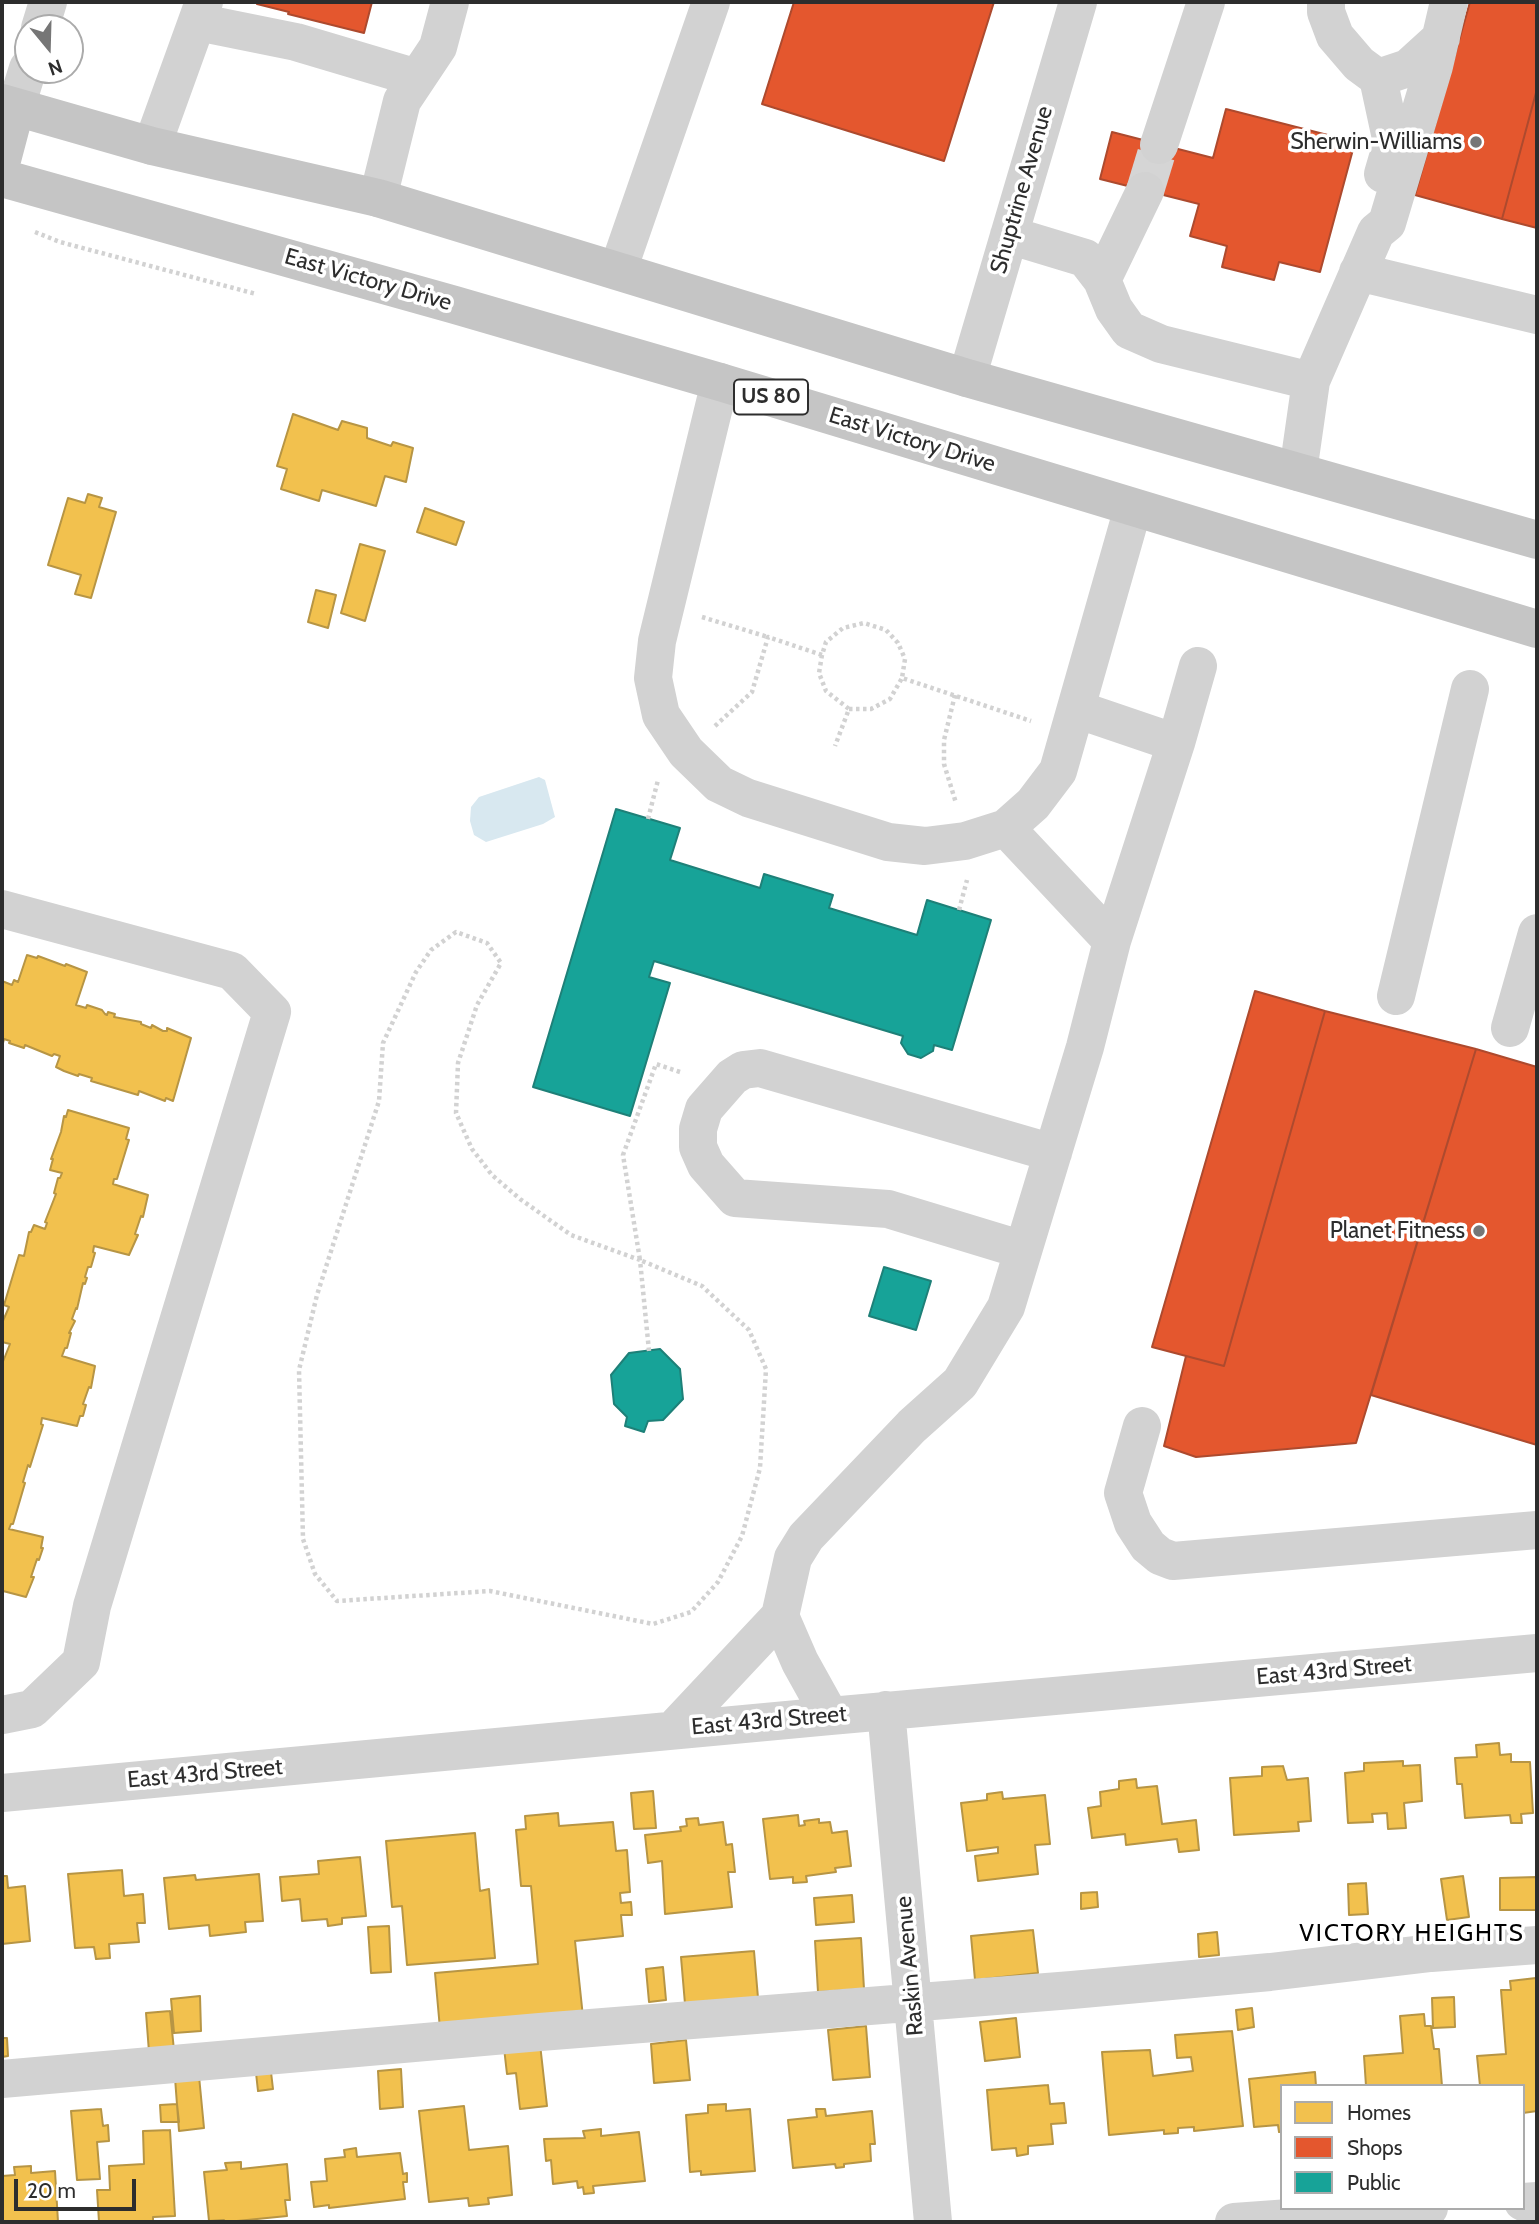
<!DOCTYPE html>
<style>
body{margin:0}
#map{position:relative;width:1539px;height:2224px;overflow:hidden;background:#fff;font-family:Cabin,sans-serif}
canvas{display:block}
.frame{position:absolute;inset:0;border:4px solid #2d2d2d;pointer-events:none}
.legend{position:absolute;left:1280px;top:2084px;width:245px;height:126px;box-sizing:border-box;background:#fff;border:2px solid #ababab;margin:0;padding:9px 12px;list-style:none;font-size:21px;color:#2d2d2d}
.legend li{display:flex;align-items:center;gap:14px;height:35px}
.legend b{width:35px;border:2px solid #ababab}
.north{position:absolute;left:14px;top:14px;width:70px;height:70px;box-sizing:border-box;background:#fff;border:2px solid #ababab;border-radius:50%;rotate:161deg;font-size:19px;font-weight:700;line-height:28px;text-align:center;color:#2d2d2d}
.north::after{content:'';display:block;margin:auto;width:24px;height:32px;background:#767676;clip-path:polygon(50% 0,100% 100%,50% 72%,0 100%)}
.scale{position:absolute;left:14px;top:2179px;width:122px;height:32px;box-sizing:border-box;border:4px solid #2d2d2d;border-top:0;padding-left:9px;font-size:21px;line-height:24px;white-space:nowrap;color:#2d2d2d;-webkit-text-stroke:5px #fff;paint-order:stroke}
</style>
<div id="map">
<canvas width="1539" height="2224"></canvas>
<div class="frame"></div>
<ul class="legend">
<li><b style="height:19px;background:#f2c14e"></b>Homes</li>
<li><b style="height:19px;background:#e4572e"></b>Shops</li>
<li><b style="height:19px;background:#17a398"></b>Public</li>
</ul>
<div class="north">N</div>
<div class="scale">20 m</div>
</div>
<script>
const context = document.querySelector('canvas').getContext('2d');
context.lineJoin = 'round';
function fill(path, color) { context.fillStyle = color; context.fill(path, 'evenodd'); }
const shape = rows => new Path2D(rows.map(r => 'M' + r).join(''));
function trace(path, color, width, dash) { context.strokeStyle = color; context.lineWidth = width; context.lineCap = dash ? 'butt' : 'round'; context.setLineDash(dash || []); context.stroke(path); }
function drawText(font, color, halo, rows, align = 'center') {
  context.font = font + ' Cabin,sans-serif'; context.lineWidth = 7; context.setLineDash([]); context.textBaseline = 'middle'; context.strokeStyle = halo; context.fillStyle = color; for (const [text, x, y, turn = 0] of rows) {
    context.save(); context.translate(x, y); context.rotate((+turn || 0) * Math.PI / 180); context.textAlign = isNaN(turn) ? turn : align; if (halo) context.strokeText(text, 0, 0); context.fillText(text, 0, 0); context.restore();
  }
}
const water = shape([
 [539,777,545,780,555,817,543,824,486,842,474,835,470,821,471,807,479,797]
]);
const homes = shape([
 [293,414,338,430,342,421,367,428,367,438,391,446,393,442,413,448,406,482,385,476,376,506,322,490,319,501,281,489,287,469,277,466,293,414],
 [88,494,102,498,99,507,116,512,91,598,75,594,81,575,48,565,68,498,85,503,88,494],
 [425,508,464,522,456,545,417,532,425,508],
 [360,544,385,551,365,621,341,613,360,544],
 [316,590,336,595,328,628,308,622,316,590],
 [27,955,37,958,38,956,65,966,66,964,87,972,76,1005,86,1008,87,1005,102,1010,105,1014,107,1015,108,1012,115,1014,114,1017,141,1022,141,1024,151,1028,152,1025,163,1031,167,1031,167,1028,191,1038,173,1101,166,1098,165,1101,139,1091,138,1095,91,1081,92,1078,79,1074,78,1076,64,1071,56,1067,60,1056,54,1054,52,1056,25,1045,24,1048,9,1043,10,1041,4,1039,2,1047,2,981,12,985,14,980,18,982,27,955],
 [68,1110,129,1128,126,1139,129,1140,117,1179,114,1179,113,1184,148,1195,143,1217,141,1216,135,1234,138,1235,129,1255,94,1246,93,1252,95,1253,91,1267,88,1267,85,1277,87,1278,85,1284,83,1283,77,1309,76,1308,72,1319,75,1321,69,1333,71,1333,67,1348,65,1348,62,1356,95,1366,91,1388,89,1387,83,1404,86,1405,83,1416,80,1416,77,1426,42,1418,41,1424,43,1425,30,1467,28,1465,23,1482,25,1483,13,1524,11,1524,9,1529,43,1537,41,1548,43,1548,39,1560,37,1559,31,1577,34,1577,26,1597,3,1591,2,1593,2,1364,10,1344,2,1342,2,1323,9,1307,4,1305,19,1255,24,1256,29,1232,31,1232,34,1225,45,1229,47,1223,45,1222,56,1194,54,1193,58,1178,60,1178,62,1173,50,1170,53,1159,51,1159,61,1132,64,1116,66,1117,68,1110],
 [1499,1743,1500,1755,1511,1754,1511,1762,1530,1762,1533,1813,1521,1814,1522,1823,1511,1823,1510,1815,1465,1818,1462,1784,1457,1784,1455,1758,1477,1757,1476,1745,1499,1743],
 [1403,1761,1403,1766,1420,1765,1422,1801,1404,1803,1406,1828,1388,1829,1387,1813,1372,1814,1373,1822,1348,1823,1345,1773,1364,1771,1364,1763,1403,1761],
 [1283,1766,1287,1780,1308,1778,1311,1821,1298,1822,1299,1831,1234,1835,1230,1778,1262,1776,1262,1767,1283,1766],
 [1136,1779,1137,1788,1157,1786,1162,1824,1196,1820,1199,1850,1179,1852,1177,1839,1126,1845,1125,1834,1092,1838,1088,1808,1101,1806,1100,1792,1119,1789,1119,1781,1136,1779],
 [653,1791,656,1828,634,1829,631,1793,653,1791],
 [1002,1792,1003,1799,1045,1795,1050,1844,1035,1845,1038,1874,978,1881,975,1856,998,1853,998,1847,967,1851,961,1803,987,1800,987,1794,1002,1792],
 [558,1813,559,1826,613,1822,616,1851,627,1850,630,1892,620,1893,621,1903,631,1902,632,1915,621,1915,623,1936,575,1941,583,2017,440,2029,435,1973,538,1964,531,1886,521,1886,516,1830,526,1829,525,1816,558,1813],
 [798,1815,799,1826,805,1825,804,1821,819,1819,819,1823,830,1822,832,1833,847,1831,851,1866,835,1868,836,1872,806,1876,807,1882,793,1883,793,1877,770,1879,763,1819,798,1815],
 [698,1818,699,1825,723,1822,726,1845,732,1844,735,1872,728,1872,732,1907,665,1914,662,1861,648,1863,645,1835,681,1831,680,1827,687,1826,686,1819,698,1818],
 [475,1833,480,1891,489,1889,495,1958,407,1965,402,1906,392,1907,386,1841,475,1833],
 [360,1857,366,1916,342,1918,342,1924,328,1926,327,1919,302,1921,300,1899,282,1901,280,1877,319,1874,318,1861,360,1857],
 [122,1870,124,1896,143,1894,145,1923,137,1923,139,1942,109,1944,110,1958,96,1959,94,1947,75,1948,68,1874,122,1870],
 [259,1874,263,1921,245,1922,246,1932,210,1936,209,1925,169,1929,164,1878,195,1875,196,1880,259,1874],
 [2,1876,7,1876,8,1888,25,1886,30,1941,2,1944,2,1876],
 [1463,1876,1469,1917,1447,1920,1441,1879,1463,1876],
 [1537,1877,1537,1910,1500,1910,1500,1878,1537,1877],
 [1366,1883,1368,1914,1349,1915,1348,1884,1366,1883],
 [1097,1892,1098,1907,1081,1909,1081,1893,1097,1892],
 [852,1895,854,1922,816,1925,814,1898,852,1895],
 [389,1926,391,1972,371,1973,368,1927,389,1926],
 [1033,1930,1038,1973,975,1980,971,1936,1033,1930],
 [1217,1932,1219,1955,1199,1957,1198,1934,1217,1932],
 [861,1938,864,1989,818,1992,815,1941,861,1938],
 [754,1951,758,1998,685,2004,681,1957,754,1951],
 [663,1967,666,2000,649,2002,646,1969,663,1967],
 [1536,1978,1537,2111,1523,2113,1523,2086,1480,2086,1477,2056,1506,2054,1501,1990,1511,1990,1510,1981,1536,1978],
 [200,1996,201,2031,174,2033,171,1999,200,1996],
 [1454,1997,1455,2027,1433,2028,1432,1998,1454,1997],
 [1252,2008,1254,2027,1238,2030,1236,2010,1252,2008],
 [170,2011,174,2050,149,2052,146,2013,170,2011],
 [1424,2014,1425,2026,1431,2026,1434,2049,1439,2049,1442,2086,1366,2086,1364,2056,1403,2053,1400,2016,1424,2014],
 [1016,2018,1020,2057,985,2061,980,2022,1016,2018],
 [866,2026,870,2077,833,2080,828,2030,866,2026],
 [1232,2031,1243,2126,1194,2131,1194,2127,1178,2128,1178,2133,1164,2134,1164,2130,1109,2135,1102,2052,1150,2050,1153,2076,1193,2071,1191,2057,1177,2058,1175,2035,1232,2031],
 [2,2038,7,2038,8,2056,2,2057,2,2038],
 [686,2040,690,2080,654,2083,651,2044,686,2040],
 [540,2044,547,2106,520,2109,516,2073,507,2074,504,2048,540,2044],
 [401,2069,403,2107,380,2109,378,2071,401,2069],
 [271,2072,273,2089,258,2091,256,2073,271,2072],
 [1315,2072,1316,2086,1282,2086,1282,2132,1279,2132,1278,2125,1254,2127,1249,2079,1315,2072],
 [199,2076,204,2128,179,2131,175,2078,199,2076],
 [1048,2085,1050,2104,1064,2103,1066,2123,1051,2124,1053,2144,1028,2146,1028,2154,1017,2156,1016,2148,992,2150,987,2090,1048,2085],
 [177,2104,179,2122,161,2122,160,2105,177,2104],
 [726,2104,726,2111,750,2109,755,2171,701,2175,701,2171,690,2172,686,2115,708,2113,708,2105,726,2104],
 [464,2106,469,2150,508,2146,512,2195,488,2198,489,2204,469,2206,468,2198,429,2202,419,2111,464,2106],
 [101,2109,103,2126,108,2125,109,2141,97,2142,100,2179,77,2180,71,2111,101,2109],
 [816,2109,825,2109,826,2116,872,2111,875,2144,870,2144,871,2161,844,2164,844,2167,836,2168,835,2164,793,2168,788,2120,817,2117,816,2109],
 [601,2129,601,2136,639,2132,645,2181,593,2186,594,2193,584,2194,583,2187,578,2188,577,2181,553,2184,551,2160,546,2161,544,2139,585,2138,583,2131,601,2129],
 [170,2130,175,2216,153,2217,153,2222,99,2222,97,2190,110,2190,109,2166,144,2164,143,2131,170,2130],
 [356,2148,357,2157,400,2153,403,2174,407,2173,407,2182,403,2182,405,2199,329,2208,329,2205,314,2207,311,2182,327,2181,325,2159,345,2157,344,2150,356,2148],
 [241,2162,241,2169,287,2164,290,2200,285,2200,287,2216,227,2222,224,2222,224,2220,209,2221,204,2172,227,2170,225,2163,241,2162],
 [31,2166,31,2173,55,2171,58,2222,2,2222,2,2176,15,2175,14,2167,31,2166]
]);
const shops = shape([
 [257,2,372,2,364,33,288,14,289,12,257,4,257,2],
 [794,2,994,2,944,161,762,104,794,2],
 [1470,2,1537,2,1537,89,1502,219,1415,195,1470,2],
 [1537,89,1537,228,1502,219,1537,89],
 [1226,109,1355,142,1320,272,1279,262,1274,280,1222,267,1227,246,1190,236,1199,204,1100,179,1112,132,1213,158,1226,109],
 [1255,991,1325,1011,1224,1366,1152,1347,1255,991],
 [1325,1011,1476,1049,1356,1443,1196,1457,1164,1446,1186,1356,1224,1366,1325,1011],
 [1476,1049,1537,1067,1537,1445,1371,1395,1476,1049]
]);
const public = shape([
 [616,809,680,828,670,860,760,888,764,874,833,895,829,908,917,935,927,900,991,920,952,1050,934,1045,933,1051,921,1058,908,1054,901,1043,903,1036,654,961,649,977,670,983,630,1116,533,1087,616,809],
 [884,1267,931,1281,916,1330,869,1316,884,1267],
 [660,1349,680,1369,683,1399,663,1420,648,1421,644,1432,625,1426,627,1417,614,1404,611,1375,629,1353,660,1349]
]);
const minorTunnel = shape([
 [1145,191,1159,145]
]);
const path = shape([
 [35,232,60,242,256,294],
 [702,617,768,637],
 [822,655,819,673,826,691,849,709,835,746],
 [955,695,944,740,944,764,956,803],
 [849,709,871,709,890,699,902,678],
 [715,726,752,692,768,637,822,655,826,642,843,628,864,623,886,630,898,643,905,659,902,678,1031,721],
 [648,819,658,780],
 [959,910,967,880],
 [649,1351,640,1260,571,1235,520,1199,492,1175,472,1149,456,1113,458,1063,477,1005,501,963,487,943,456,932,431,950,416,972,383,1043,379,1101,317,1295,299,1370,303,1539,315,1574,337,1601,490,1591,653,1624,691,1612,718,1582,742,1536,760,1468,766,1369,749,1330,702,1286,640,1260,623,1155,656,1064,683,1073]
]);
const minor = shape([
 [1326,2,1326,12,1335,36,1359,64,1378,78,1408,68,1441,38],
 [197,22,296,42,417,78],
 [40,28,48,2],
 [1378,78,1392,143,1383,174],
 [16,107,28,68],
 [1159,145,1206,2],
 [152,146,204,2],
 [378,198,402,101,438,47,450,2],
 [1009,235,1085,258,1102,280,1114,309,1129,330,1161,344,1311,381],
 [618,270,711,2],
 [1358,272,1537,315],
 [1102,280,1145,191],
 [967,378,1078,2],
 [720,382,657,641,653,678,661,715,686,752,719,784,748,798,888,842,925,846,965,841,1006,828,1033,804,1058,771,1133,508],
 [1298,472,1311,381,1376,232,1387,223,1434,66,1449,2],
 [1076,709,1176,743],
 [1006,828,1112,941],
 [2,909,232,971,272,1012,92,1606,81,1662,32,1709,2,1715],
 [1396,996,1470,689],
 [1510,1028,1537,933],
 [1023,1250,888,1209,735,1198,706,1165,698,1147,698,1129,704,1109,732,1077,743,1070,760,1068,1053,1153],
 [1142,1426,1123,1493,1133,1523,1148,1546,1160,1556,1173,1561,1537,1530],
 [780,1616,800,1662,830,1716],
 [886,1710,933,2222],
 [673,1730,780,1616,793,1558,806,1537,912,1426,960,1383,1006,1307,1085,1047,1112,941,1176,743,1198,666],
 [2,1793,830,1716,1537,1653],
 [2,2079,540,2032,1072,1990,1270,1972,1431,1953,1537,1945],
 [1523,2202,1537,2201],
 [1234,2222,1429,2208]
]);
const major = shape([
 [2,103,152,146,378,198,967,378,1537,540],
 [2,160,16,107],
 [2,178,455,305,720,382,1537,629]
]);
const markers = [
 [1476,142,7,"#767676"],
 [1479,1231,7,"#767676"]
];
const shields = [
 [771,397,74]
];
const shieldNames = [
 ["US 80",771,397]
];
const poiNames = [
 ["Sherwin-Williams",1462,142],
 ["Planet Fitness",1465,1231]
];
const streetNames = [
 ["Shuptrine Avenue",1022,190,-74],
 ["East Victory Drive",368,280,16],
 ["East Victory Drive",912,440,17],
 ["East 43rd Street",1334,1671,-5],
 ["East 43rd Street",769,1721,-5],
 ["East 43rd Street",205,1774,-5],
 ["Raskin Avenue",910,1966,-95]
];
const neighbourhoodNames = [
 ["VICTORY HEIGHTS",1412,1934]
];
fill(water, '#d8e8f0');
fill(homes, '#f2c14e');
trace(homes, '#b79544', 2);
fill(shops, '#e4572e');
trace(shops, '#ad4a2e', 2);
fill(public, '#17a398');
trace(public, '#1e8078', 2);
trace(minorTunnel, '#d5d5d5', 38, [38, 19]);
trace(path, '#d2d2d2', 4.5, [3.5, 3.5]);
trace(minor, '#d2d2d2', 38);
trace(major, '#c5c5c5', 38);
for (const [x, y, r, color] of markers) { const dot = new Path2D(); dot.arc(x, y, r, 0, 2 * Math.PI); context.fillStyle = color; context.fill(dot); trace(dot, '#fff', 2.5); }
for (const [x, y, w] of shields) { const box = new Path2D(); box.roundRect(x - w / 2, y - 17.5, w, 35, 5); context.fillStyle = '#fff'; context.fill(box); trace(box, '#2d2d2d', 2); }
drawText('bold 21px', '#2d2d2d', null, shieldNames);
drawText('23px', '#2d2d2d', '#fff', poiNames, 'right');
drawText('23px', '#2d2d2d', '#fff', streetNames);
context.letterSpacing = '2px';
drawText('24px', '#000', '#fff', neighbourhoodNames);
context.letterSpacing = '0px';
</script>
